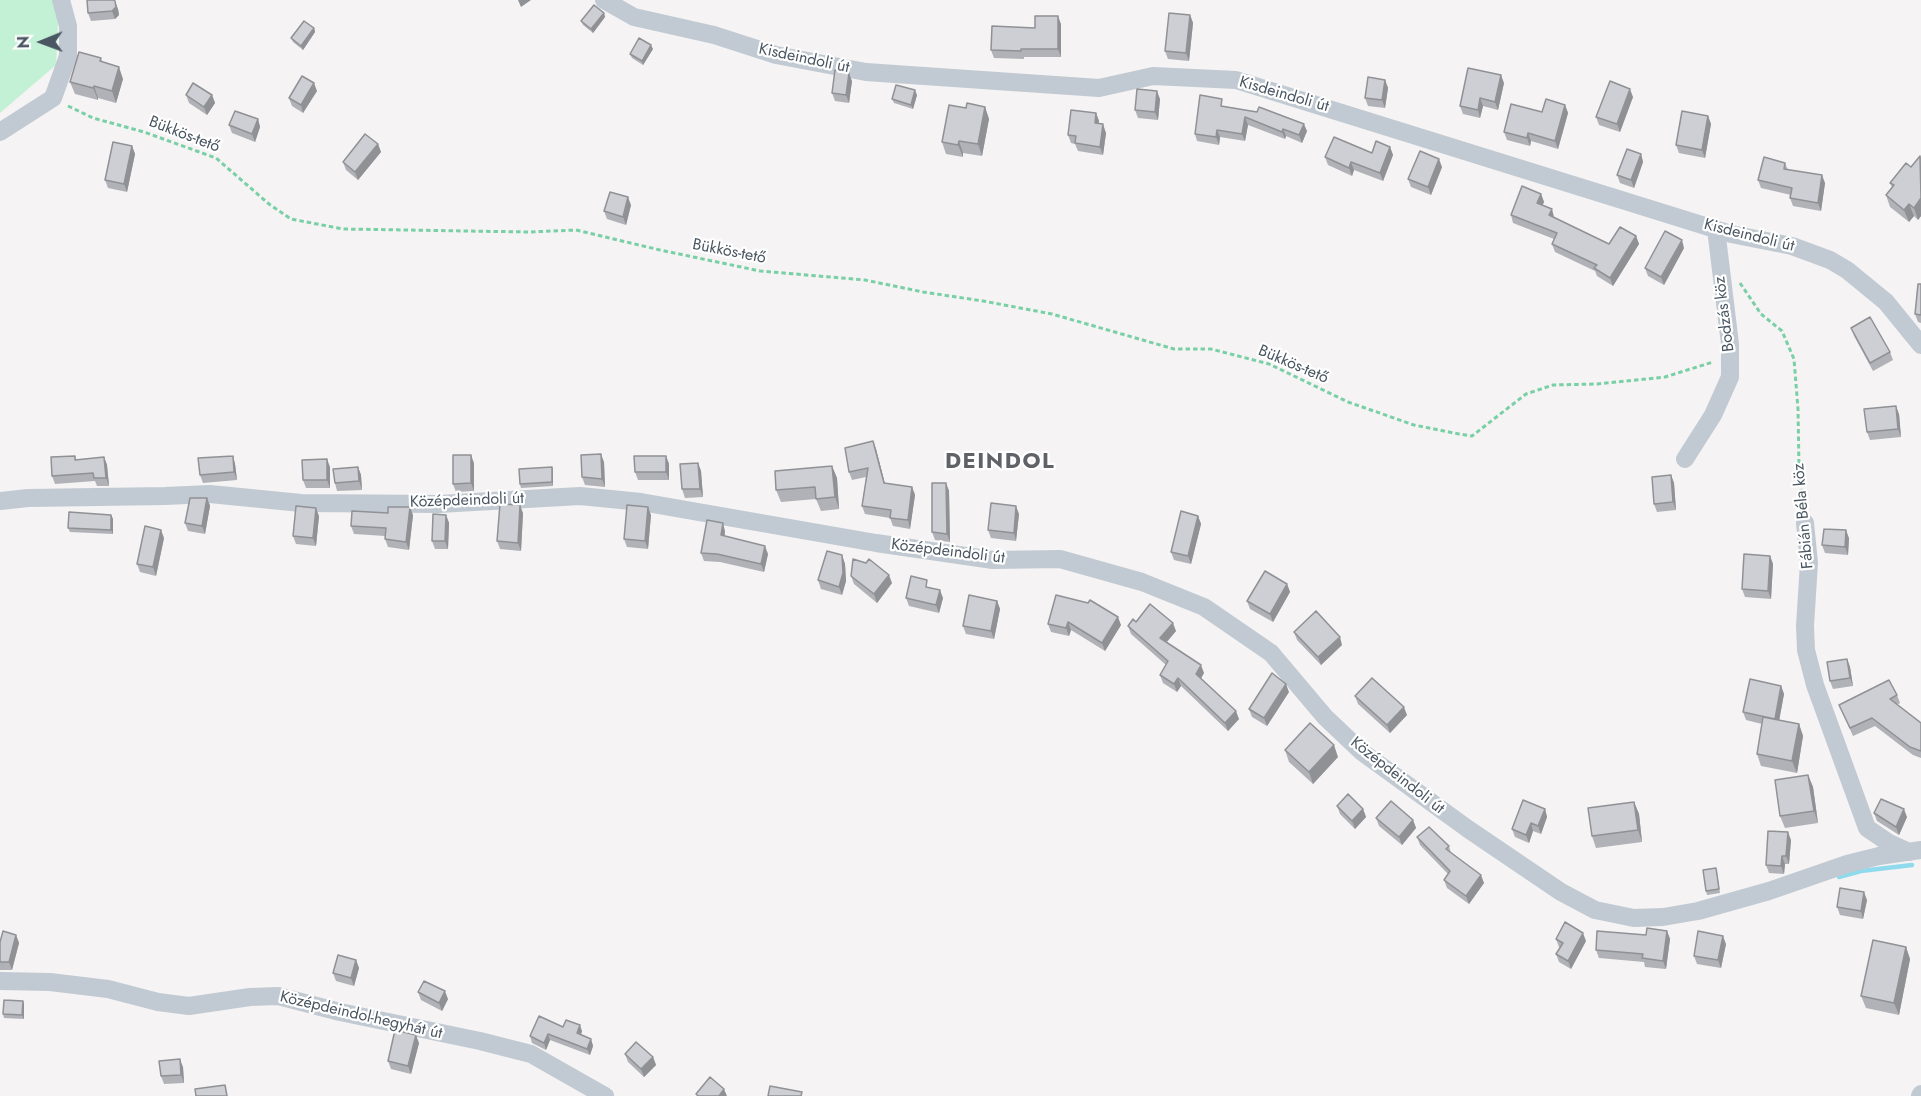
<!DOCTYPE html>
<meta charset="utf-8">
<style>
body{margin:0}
#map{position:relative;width:1921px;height:1096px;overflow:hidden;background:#f5f3f3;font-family:Jost,sans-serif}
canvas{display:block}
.north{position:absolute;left:12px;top:12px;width:60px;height:60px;-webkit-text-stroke:4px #fff;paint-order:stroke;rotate:269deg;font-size:16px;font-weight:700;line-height:24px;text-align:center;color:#4a5661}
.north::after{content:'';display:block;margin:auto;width:21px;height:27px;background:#4a5661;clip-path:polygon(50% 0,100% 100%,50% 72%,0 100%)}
</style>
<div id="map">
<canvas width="1921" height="1096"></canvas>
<div class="north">N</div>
</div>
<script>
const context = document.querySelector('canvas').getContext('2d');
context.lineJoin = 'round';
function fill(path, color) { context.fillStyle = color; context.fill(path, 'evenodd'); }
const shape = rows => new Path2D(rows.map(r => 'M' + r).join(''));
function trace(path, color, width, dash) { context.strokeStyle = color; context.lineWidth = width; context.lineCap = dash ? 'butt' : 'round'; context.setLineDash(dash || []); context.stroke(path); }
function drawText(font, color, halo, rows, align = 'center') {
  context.font = font + ' Jost,sans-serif'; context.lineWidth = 4.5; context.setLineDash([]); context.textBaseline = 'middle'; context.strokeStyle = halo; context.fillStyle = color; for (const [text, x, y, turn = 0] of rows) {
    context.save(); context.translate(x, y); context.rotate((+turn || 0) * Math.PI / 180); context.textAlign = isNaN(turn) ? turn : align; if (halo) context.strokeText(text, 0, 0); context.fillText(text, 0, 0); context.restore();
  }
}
const green = shape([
 [0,0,58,0,59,3,56,65,0,113]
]);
const stream = shape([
 [1839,877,1861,871,1912,865]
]);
const path = shape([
 [68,106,93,118,144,132,216,158,269,204,291,219,343,229,529,232,576,230,660,250,760,271,865,280,923,292,983,301,1052,314,1174,349,1211,349,1269,364,1348,402,1414,425,1459,434,1472,436,1526,394,1553,385,1597,384,1665,377,1713,362],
 [1740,283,1761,314,1782,331,1794,359,1798,409,1799,468,1803,506]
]);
const minor = shape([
 [604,0,634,17,714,35,776,55,866,72,1099,88,1153,76,1236,80,1731,234,1792,246,1830,260,1847,270,1886,302,1921,345],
 [0,132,53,98,68,56,68,26,61,0],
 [1685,459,1713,415,1730,377,1730,344,1716,229],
 [0,501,28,498,165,496,210,494,301,503,439,504,580,496,641,502,876,543,993,560,1060,559,1142,582,1204,607,1271,653,1325,717,1362,752,1468,829,1561,892,1595,910,1634,918,1663,917,1698,911,1769,891,1847,864,1879,856,1921,850],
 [1805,523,1809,563,1805,626,1806,650,1815,685,1867,828,1889,843,1909,852],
 [0,981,50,982,108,989,158,1002,189,1006,250,997,278,996,340,1012,480,1041,531,1054,605,1096],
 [1920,1096,1921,1094]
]);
const wall = shape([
 [118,9,119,15,115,19,91,21,88,13],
 [604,13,605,17,593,33,583,25,581,21],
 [1190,15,1193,23,1189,61,1168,59,1165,51],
 [1061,24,1061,57,1024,57,1024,59,994,58,991,50,1035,28],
 [314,28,315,32,303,50,293,42,291,38],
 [653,49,643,65,632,58,630,54],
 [101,58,102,62,123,79,116,103,98,98,98,100,75,94,70,82],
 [1385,80,1388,88,1385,108,1368,106,1365,98],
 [852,81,849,103,835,101,832,93],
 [1504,83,1498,110,1483,106,1480,118,1463,114,1460,106],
 [317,91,303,113,292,106,289,98],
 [186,95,212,95,215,103,207,115,189,103],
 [917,95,913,109,894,103,892,99],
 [1633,97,1620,132,1599,125,1596,117],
 [1160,99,1158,120,1138,118,1135,110],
 [1565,105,1568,113,1558,149,1531,141,1530,146,1507,140,1504,132,1542,112],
 [1225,106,1307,131,1302,143,1286,136,1285,139,1248,125,1245,141,1220,137,1219,145,1197,141,1195,134],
 [985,107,989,119,982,156,963,153,963,157,946,154,942,142,966,108],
 [1096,113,1099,121,1098,124,1106,133,1103,155,1078,151,1075,144,1071,143,1068,135],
 [1708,116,1711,124,1705,158,1679,153,1676,145],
 [258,119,260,127,255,142,232,133,229,125],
 [378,144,381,152,358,180,346,170,343,162],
 [132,146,135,154,127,192,108,188,105,180],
 [1390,147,1393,155,1383,181,1354,170,1352,176,1328,165,1325,157,1372,153],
 [1641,154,1643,162,1634,188,1620,183,1617,175],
 [1921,156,1921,216,1918,220,1914,216,1909,222,1890,207,1886,195,1892,187,1890,183,1911,167],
 [1785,163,1788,170,1825,183,1821,211,1793,206,1790,198,1791,195,1761,188,1758,180],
 [1442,167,1431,195,1411,187,1408,179],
 [1541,194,1544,202,1542,205,1554,217,1554,218,1609,244,1636,236,1639,244,1613,286,1597,276,1595,271,1555,252,1552,244,1554,239,1513,223,1511,215],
 [631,205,626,225,607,219,604,211],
 [1684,248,1664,285,1648,276,1645,268],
 [1921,284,1921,323,1918,322,1915,314],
 [1851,328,1890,352,1893,360,1873,371,1854,336],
 [1899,414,1901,437,1870,440,1867,432],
 [876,449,885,484,912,487,915,495,910,529,893,526,890,518,865,514,862,506,866,477,852,480,849,472],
 [75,456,76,460,104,457,107,465,109,486,97,486,95,481,55,484,52,476],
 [233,456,235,464,237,480,203,483,200,475],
 [666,456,669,464,669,480,638,480,635,472],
 [604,462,605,487,585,485,582,477],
 [474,463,474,491,456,492,453,484],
 [698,463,701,471,703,497,685,498,682,489],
 [832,466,837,478,839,509,821,511,816,499,781,502,776,490],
 [330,467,330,488,306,488,303,480],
 [358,467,361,475,362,490,337,491,335,483],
 [552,467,553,471,553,486,521,488,520,484],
 [1671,475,1674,483,1676,510,1657,512,1654,504],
 [946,483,949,491,950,542,935,540,932,532],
 [207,498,210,506,205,534,188,531,185,523],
 [523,513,521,551,500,549,497,541],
 [1019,514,1016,541,991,538,988,530],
 [111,515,113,519,113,534,70,532,68,528],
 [413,515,409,550,388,547,385,539,385,536,354,534,351,526],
 [446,515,449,523,448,549,435,549,432,541],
 [651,515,648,549,627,547,624,539],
 [319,516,316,546,296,544,293,536],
 [1198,516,1201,524,1191,564,1174,560,1171,552],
 [725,531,725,536,768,554,764,572,720,562,704,561,701,553],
 [164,538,156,576,140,572,137,564],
 [1849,538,1848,555,1825,553,1822,545],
 [842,555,845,564,846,581,842,595,821,589,818,580],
 [1770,556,1773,564,1771,599,1745,597,1742,589],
 [851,576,892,583,877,603,854,584],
 [1287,584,1290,592,1273,622,1250,609,1247,601],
 [930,588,943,598,939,613,909,606,906,598],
 [1056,595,1121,625,1105,651,1071,630,1069,636,1051,632,1048,624],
 [997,601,1000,609,994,639,966,634,963,626],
 [1136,622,1176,631,1167,642,1204,673,1201,678,1239,719,1228,731,1181,686,1177,692,1163,683,1160,675,1166,665,1131,634,1128,626],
 [1294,632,1342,645,1321,665,1297,640],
 [1847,659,1850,667,1853,686,1833,689,1830,681],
 [1781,686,1784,694,1779,720,1799,724,1803,736,1797,773,1761,766,1757,754,1762,724,1746,720,1743,712],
 [1289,692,1267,726,1252,717,1249,709],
 [1897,695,1900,703,1897,705,1921,723,1921,758,1913,755,1875,726,1853,736,1839,705],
 [1355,696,1407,715,1390,733,1358,704],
 [1285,750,1338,757,1313,784,1289,762],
 [1808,775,1813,787,1818,823,1785,828,1780,816],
 [1634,802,1639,814,1642,842,1596,848,1592,836],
 [1337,806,1363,809,1366,817,1355,829,1340,814],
 [1545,809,1547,817,1541,834,1533,831,1529,843,1515,837,1512,829],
 [1874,813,1907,817,1899,835,1877,821],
 [1376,818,1413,820,1416,828,1402,845,1379,826],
 [1417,837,1449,846,1451,853,1484,883,1469,904,1447,888,1444,880,1448,874,1420,845],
 [1791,840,1789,864,1785,864,1784,874,1769,873,1766,865],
 [1717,872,1720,893,1707,895,1706,891],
 [1867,900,1863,919,1840,915,1837,907],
 [1667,931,1670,939,1666,969,1645,967,1644,962,1599,958,1596,950,1646,935],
 [16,935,19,943,12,970,0,970,0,942],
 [1556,939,1586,941,1571,969,1559,962,1556,954,1560,948,1559,947],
 [1726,944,1721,968,1697,964,1694,956],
 [1906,947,1910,959,1899,1015,1866,1008,1861,996],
 [356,960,359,968,354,986,336,981,333,973],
 [418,992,448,999,442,1011,421,1000],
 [23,1001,24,1005,24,1019,4,1018,3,1014],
 [563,1027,582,1031,581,1035,591,1039,593,1046,590,1055,550,1040,546,1050,532,1043,530,1036],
 [419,1043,411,1074,391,1069,388,1061],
 [625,1054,653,1057,656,1065,644,1077,628,1062],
 [183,1067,184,1083,164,1084,161,1076]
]);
const shadedWall = shape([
 [518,0,531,0,521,7],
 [115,1,118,9,119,15,115,19,112,11],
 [604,13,605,17,593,33,591,29],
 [1190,15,1193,23,1189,61,1186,53],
 [1058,16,1061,24,1061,57,1058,49],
 [314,28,315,32,303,50,301,46],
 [651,45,653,49,643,65,642,61],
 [119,67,123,79,116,103,112,91],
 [849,73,852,81,849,103,846,95],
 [1501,75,1504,83,1498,110,1495,102],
 [1385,80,1388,88,1385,108,1382,100],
 [314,83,317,91,303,113,301,105],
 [94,86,98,98,98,100,93,88],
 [1630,89,1633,97,1620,132,1617,124],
 [915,90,917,95,913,109,911,105],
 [1157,91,1160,99,1158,120,1155,112],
 [212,95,215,103,207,115,204,107],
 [1480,98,1483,106,1480,118,1478,110],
 [1565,105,1568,113,1558,149,1555,141],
 [985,107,989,119,982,156,978,144],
 [1096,113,1099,121,1097,131,1095,123],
 [1708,116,1711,124,1705,158,1702,150],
 [1245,117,1248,125,1245,141,1242,134],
 [258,119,260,127,255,142,252,134],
 [1103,124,1106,133,1103,155,1100,147],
 [1304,124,1307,131,1302,143,1299,135],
 [1283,129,1286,136,1285,139,1282,132],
 [1217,130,1220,137,1219,145,1216,137],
 [1528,133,1531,141,1530,146,1527,138],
 [959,141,963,153,963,157,958,145],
 [378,144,381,152,358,180,355,172],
 [132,146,135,154,127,192,124,184],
 [1390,147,1393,155,1383,181,1380,173],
 [1641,154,1643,162,1634,188,1631,180],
 [1439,159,1442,167,1431,195,1428,187],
 [1351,162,1354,170,1352,176,1349,168],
 [1822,175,1825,183,1821,211,1818,203],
 [1541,194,1544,202,1540,211,1537,203],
 [628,197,631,205,626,225,623,217],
 [1921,198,1921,216,1918,220,1914,208],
 [1909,204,1914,216,1909,222,1904,210],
 [1552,209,1554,217,1552,223,1549,215],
 [1636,236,1639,244,1613,286,1610,278],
 [1682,240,1684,248,1664,285,1661,277],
 [1896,406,1899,414,1901,437,1898,429],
 [873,441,876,449,887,492,884,483],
 [601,454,604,462,605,487,602,479],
 [471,455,474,463,474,491,471,483],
 [233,456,235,464,237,480,234,472],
 [666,456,669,464,669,480,666,472],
 [104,457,107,465,109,486,106,478],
 [327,459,330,467,330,488,327,480],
 [698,463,701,471,703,497,700,489],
 [832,466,837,478,839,509,835,497],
 [358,467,361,475,362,490,359,481],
 [552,467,553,471,553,486,552,482],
 [1671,475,1674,483,1676,510,1673,502],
 [946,483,949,491,950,542,947,534],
 [912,487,915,495,910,529,908,520],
 [207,498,210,506,205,534,202,526],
 [520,505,523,513,521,551,518,543],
 [1016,506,1019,514,1016,541,1014,533],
 [410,507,413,515,409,550,406,542],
 [648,507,651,515,648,549,645,541],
 [316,508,319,516,316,546,313,538],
 [111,515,113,519,113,534,111,530],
 [446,515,449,523,448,549,445,541],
 [1198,516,1201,524,1191,564,1188,556],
 [723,523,725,531,723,543,721,535],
 [161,530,164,538,156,576,153,567],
 [1846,530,1849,538,1848,555,1845,547],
 [765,546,768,554,764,572,761,564],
 [842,555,845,564,846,581,842,595,839,587],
 [1770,556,1773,564,1771,599,1768,591],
 [889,575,892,583,877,603,874,594],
 [1287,584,1290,592,1273,622,1270,614],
 [940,590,943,598,939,613,936,605],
 [997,601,1000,609,994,639,991,631],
 [1118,617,1121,625,1105,651,1102,643],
 [1068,622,1071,630,1069,636,1066,628],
 [1173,623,1176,631,1163,646,1160,638],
 [1340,637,1342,645,1321,665,1318,657],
 [1847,659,1850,667,1853,686,1850,678],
 [1201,665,1204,673,1199,682,1196,674],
 [1178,678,1181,686,1177,692,1174,684],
 [1286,684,1289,692,1267,726,1264,718],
 [1781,686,1784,694,1778,727,1775,719],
 [1404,707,1407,715,1390,733,1387,725],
 [1236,711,1239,719,1228,731,1225,723],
 [1799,724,1803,736,1797,773,1792,761],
 [1334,745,1338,757,1313,784,1309,772],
 [1808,775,1813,787,1818,823,1814,811],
 [1634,802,1639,814,1642,842,1638,830],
 [1363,809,1366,817,1355,829,1352,821],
 [1545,809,1547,817,1541,834,1538,826],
 [1904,809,1907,817,1899,835,1896,827],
 [1413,820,1416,828,1402,845,1399,837],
 [1531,823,1533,831,1529,843,1526,835],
 [1788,832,1791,840,1789,864,1786,856],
 [1782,856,1785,864,1784,874,1781,866],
 [1481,875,1484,883,1469,904,1466,896],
 [1864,892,1867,900,1863,919,1861,911],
 [1667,931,1670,939,1666,969,1663,961],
 [1583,933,1586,941,1571,969,1568,961],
 [16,935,19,943,12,970,9,962],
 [1723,936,1726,944,1721,968,1718,960],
 [1906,947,1910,959,1899,1015,1894,1003],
 [356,960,359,968,354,986,351,978],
 [445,991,448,999,442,1011,439,1003],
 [23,1001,24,1005,24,1019,22,1015],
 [580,1025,582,1031,579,1039,577,1033],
 [548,1034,550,1040,546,1050,544,1043],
 [416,1035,419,1043,411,1074,408,1066],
 [591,1039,593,1046,590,1055,587,1049],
 [653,1057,656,1065,644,1077,641,1069],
 [180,1059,183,1067,184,1083,181,1075],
 [724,1089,727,1096,719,1096]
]);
const building = shape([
 [87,0,114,0,115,1,116,7,112,11,88,13,87,0],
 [594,5,604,13,591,29,581,21,594,5],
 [1169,13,1190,15,1186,53,1165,51,1169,13],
 [1035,16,1058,16,1058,49,1021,49,1021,51,991,50,992,26,1035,28,1035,16],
 [304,21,314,28,301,46,291,38,304,21],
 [639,38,651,45,642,61,630,54,639,38],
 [79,52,101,58,100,61,119,67,112,91,94,86,93,88,70,82,79,52],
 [1468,68,1501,75,1495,102,1480,98,1478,110,1460,106,1468,68],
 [835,70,849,73,846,95,832,93,835,70],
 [302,76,314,83,301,105,289,98,302,76],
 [1368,77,1385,80,1382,100,1365,98,1368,77],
 [1610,81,1630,89,1617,124,1596,117,1610,81],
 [193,83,212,95,204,107,186,95,193,83],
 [896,85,915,90,911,105,892,99,896,85],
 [1137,89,1157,91,1155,112,1135,110,1137,89],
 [1200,95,1222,99,1221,106,1257,112,1259,107,1304,124,1299,135,1283,129,1282,132,1245,117,1242,134,1217,130,1216,137,1195,134,1200,95],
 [1546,99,1565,105,1555,141,1528,133,1527,138,1504,132,1511,104,1542,112,1546,99],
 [967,103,985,107,978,144,959,141,958,145,942,142,949,105,966,108,967,103],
 [1071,110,1096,113,1095,123,1103,124,1100,147,1075,143,1076,136,1068,135,1071,110],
 [235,111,258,119,252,134,229,125,235,111],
 [1682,111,1708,116,1702,150,1676,145,1682,111],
 [365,134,378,144,355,172,343,162,365,134],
 [1334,137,1372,153,1376,141,1390,147,1380,173,1351,162,1349,168,1325,157,1334,137],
 [113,142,132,146,124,184,105,180,113,142],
 [1627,149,1641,154,1631,180,1617,175,1627,149],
 [1420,151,1439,159,1428,187,1408,179,1420,151],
 [1920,156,1921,198,1914,208,1909,204,1904,210,1886,195,1894,185,1890,183,1906,163,1911,167,1920,156],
 [1764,157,1785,163,1784,169,1822,175,1818,203,1790,198,1792,188,1758,180,1764,157],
 [1522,186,1541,194,1537,203,1552,209,1549,215,1609,244,1620,227,1636,236,1610,278,1594,268,1597,265,1552,244,1557,233,1511,215,1522,186],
 [610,192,628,197,623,217,604,211,610,192],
 [1665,231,1682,240,1661,277,1645,268,1665,231],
 [1918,284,1921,284,1921,315,1915,314,1918,284],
 [1870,317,1890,352,1870,363,1851,328,1870,317],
 [1896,406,1898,429,1867,432,1864,409,1896,406],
 [873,441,884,483,912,487,908,520,890,518,891,510,862,506,868,468,849,472,845,448,873,441],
 [601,454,602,479,582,477,581,455,601,454],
 [453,455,471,455,471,483,453,484,453,455],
 [75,456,75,460,104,457,106,478,94,478,93,473,52,476,51,457,75,456],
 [233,456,234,472,200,475,198,458,233,456],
 [634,456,666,456,666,472,635,472,634,456],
 [327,459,327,480,303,480,302,460,327,459],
 [698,463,700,489,682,489,680,464,698,463],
 [832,466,835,497,816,499,815,487,776,490,775,471,832,466],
 [358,467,359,481,335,483,333,469,358,467],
 [552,467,552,482,520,484,519,469,552,467],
 [1671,475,1673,502,1654,504,1652,477,1671,475],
 [932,483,946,483,947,534,932,532,932,483],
 [190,498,207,498,202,526,185,523,190,498],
 [991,503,1016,506,1014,533,988,530,991,503],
 [500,504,520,505,518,543,497,541,500,504],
 [627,505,648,507,645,541,624,539,627,505],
 [296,506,316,508,313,538,293,536,296,506],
 [388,507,410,507,406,542,385,539,386,528,351,526,352,511,388,513,388,507],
 [1181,511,1198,516,1188,556,1171,552,1181,511],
 [69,512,111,515,111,530,68,528,69,512],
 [433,514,446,515,445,541,432,541,433,514],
 [707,520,723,523,721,535,765,546,761,564,717,554,701,553,707,520],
 [145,526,161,530,153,567,137,564,145,526],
 [1824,529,1846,530,1845,547,1822,545,1824,529],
 [827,551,842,555,843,573,839,587,818,580,827,551],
 [1744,554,1770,556,1768,591,1742,589,1744,554],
 [853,559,866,563,869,559,889,575,874,594,851,576,853,559],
 [1265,571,1287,584,1270,614,1247,601,1265,571],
 [911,576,927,580,926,587,940,590,936,605,906,598,911,576],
 [969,595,997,601,991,631,963,626,969,595],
 [1056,595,1088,603,1090,600,1118,617,1102,643,1068,622,1066,628,1048,624,1056,595],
 [1150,604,1173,623,1160,638,1201,665,1196,674,1236,711,1225,723,1178,678,1174,684,1160,675,1168,661,1128,626,1133,619,1136,622,1150,604],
 [1316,611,1340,637,1318,657,1294,632,1316,611],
 [1847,659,1850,678,1830,681,1827,662,1847,659],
 [1272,673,1286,684,1264,718,1249,709,1272,673],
 [1372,678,1404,707,1387,725,1355,696,1372,678],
 [1750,679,1781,686,1775,719,1743,712,1750,679],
 [1889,680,1897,695,1890,699,1921,723,1921,751,1910,747,1872,718,1850,728,1839,705,1889,680],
 [1763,717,1799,724,1792,761,1757,754,1763,717],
 [1310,723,1334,745,1309,772,1285,750,1310,723],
 [1808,775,1814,811,1780,816,1775,780,1808,775],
 [1348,794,1363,809,1352,821,1337,806,1348,794],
 [1881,799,1904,809,1896,827,1874,813,1881,799],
 [1523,800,1545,809,1538,826,1531,823,1526,835,1512,829,1523,800],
 [1391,801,1413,820,1399,837,1376,818,1391,801],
 [1634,802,1638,830,1592,836,1588,808,1634,802],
 [1429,827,1449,846,1446,849,1481,875,1466,896,1444,880,1450,871,1417,837,1429,827],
 [1768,831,1788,832,1786,856,1782,856,1781,866,1766,865,1768,831],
 [1716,868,1719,889,1706,891,1703,870,1716,868],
 [1840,888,1864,892,1861,911,1837,907,1840,888],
 [1565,922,1583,933,1568,961,1556,954,1563,943,1556,939,1565,922],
 [1647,928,1667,931,1663,961,1642,958,1643,954,1596,950,1597,931,1646,935,1647,928],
 [3,931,16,935,9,962,0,962,0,942,3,931],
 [1698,931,1723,936,1718,960,1694,956,1698,931],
 [1873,940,1906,947,1894,1003,1861,996,1873,940],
 [338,955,356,960,351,978,333,973,338,955],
 [424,981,445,991,439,1003,418,992,424,981],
 [4,1000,23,1001,22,1015,3,1014,4,1000],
 [539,1016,563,1027,566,1020,580,1025,577,1033,591,1039,587,1049,548,1034,544,1043,530,1036,539,1016],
 [395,1030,416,1035,408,1066,388,1061,395,1030],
 [636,1042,653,1057,641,1069,625,1054,636,1042],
 [180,1059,181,1075,161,1076,159,1061,180,1059],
 [710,1077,724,1089,719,1096,698,1096,696,1094,710,1077],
 [225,1085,227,1096,196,1096,195,1089,225,1085],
 [770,1086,802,1092,801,1096,768,1096,770,1086]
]);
const streetNames = [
 ["Kisdeindoli út",804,59,12],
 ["Kisdeindoli út",1284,95,16],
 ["Bükkös-tető",184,135,21],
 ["Kisdeindoli út",1749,236,14],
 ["Bükkös-tető",729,252,11],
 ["Bodzás köz",1725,314,-97],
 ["Bükkös-tető",1293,365,23],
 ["Középdeindoli út",467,501,-2],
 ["Fábián Béla köz",1804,516,-95],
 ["Középdeindoli út",948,552,7],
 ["Középdeindoli út",1397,776,38],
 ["Középdeindol-hegyhát út",361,1016,13]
];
const districtNames = [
 ["DEINDOL",1000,463]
];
fill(green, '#c3f1d5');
trace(stream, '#90daee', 4.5);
trace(path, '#7ad0a6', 3, [4.5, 3]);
trace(minor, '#c1cad2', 18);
fill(wall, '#b0b2b7');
fill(shadedWall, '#909195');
fill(building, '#cdcfd5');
trace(building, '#909195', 1.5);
drawText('16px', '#4a5661', '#fff', streetNames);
context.letterSpacing = '1.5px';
drawText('bold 22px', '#5f6368', '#fff', districtNames);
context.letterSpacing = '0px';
</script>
